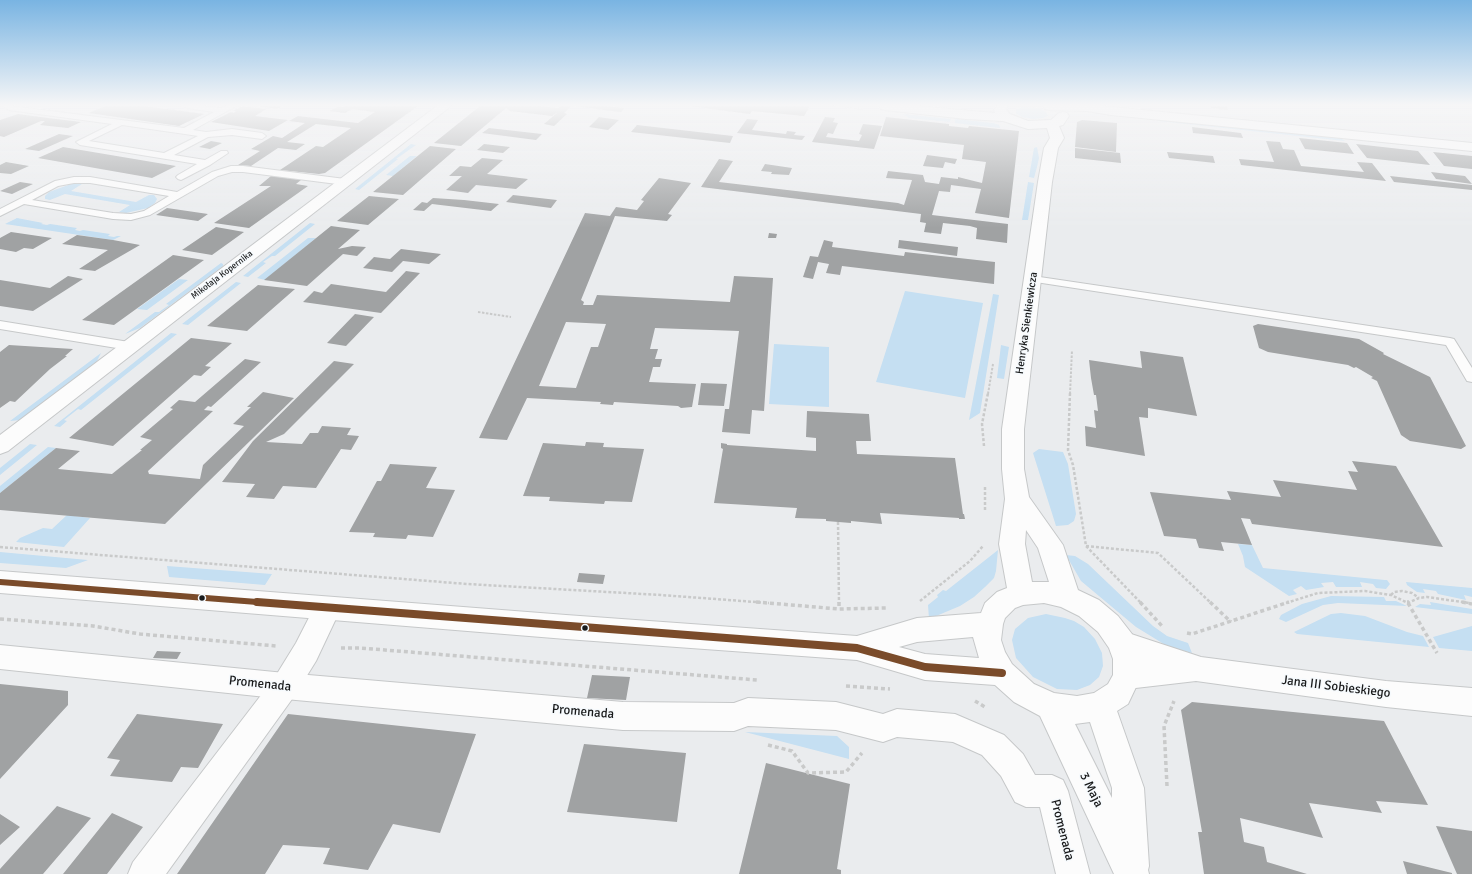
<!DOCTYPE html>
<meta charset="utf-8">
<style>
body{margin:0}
canvas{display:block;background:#eaecee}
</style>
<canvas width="1472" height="874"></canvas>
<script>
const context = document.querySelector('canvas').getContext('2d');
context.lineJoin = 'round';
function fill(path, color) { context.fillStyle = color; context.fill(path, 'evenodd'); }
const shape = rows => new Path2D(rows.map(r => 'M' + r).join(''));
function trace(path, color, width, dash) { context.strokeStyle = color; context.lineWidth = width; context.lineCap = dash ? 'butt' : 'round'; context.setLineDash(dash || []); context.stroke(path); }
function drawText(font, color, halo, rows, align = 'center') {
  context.font = font + ' Signika,sans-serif'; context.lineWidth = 3; context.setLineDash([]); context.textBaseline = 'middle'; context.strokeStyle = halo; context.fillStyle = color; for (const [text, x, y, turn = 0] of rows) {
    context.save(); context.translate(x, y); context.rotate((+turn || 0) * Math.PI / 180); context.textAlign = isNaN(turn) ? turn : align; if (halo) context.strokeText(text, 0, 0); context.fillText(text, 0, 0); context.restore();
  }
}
const green = shape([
 [1024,107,1039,108,1046,112,1048,116,1043,118,1033,119,1022,117,1016,113,1016,109],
 [903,114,951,119,950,122,909,118],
 [955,119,993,123,999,125,1000,128,955,123],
 [1160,119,1340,138,1345,141,1158,121],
 [411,144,416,145,396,159,398,159,359,190,355,189],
 [1037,147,1039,158,1037,167,1034,178,1029,177,1034,148],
 [410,156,417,156,393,176,386,175],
 [1028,182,1034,183,1028,220,1022,220],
 [71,184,82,184,71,191,136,202,149,195,154,195,157,199,155,203,148,208,126,213,119,212,130,205,65,194,50,200,45,199,45,196,49,192],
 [17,218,43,223,41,224,47,225,50,224,77,228,75,230,80,231,83,230,110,234,108,236,114,237,117,236,121,236,113,240,5,224],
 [310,223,315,224,275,256,272,256,263,262,266,263,248,277,243,276],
 [308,238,316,238,265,280,257,278],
 [221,263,223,264,223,266,140,328,125,334,155,312,159,312,169,305,166,304],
 [179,279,188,280,147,310,137,309],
 [236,282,241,283,188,325,182,324],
 [905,291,983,303,965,398,876,382],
 [993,294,999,295,980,413,969,420],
 [171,333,177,334,81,410,78,409,64,420,67,421,60,427,54,426],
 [774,344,829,347,829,407,769,404],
 [1001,345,1009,347,1004,379,997,378],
 [101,353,97,361,20,420,10,421],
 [30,444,37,445,0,475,0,468],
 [48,447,56,448,0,493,0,486],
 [1039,449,1063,452,1068,464,1076,514,1074,521,1068,525,1056,526,1033,453],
 [67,515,90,518,64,547,16,542,20,538,43,528,52,529],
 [1238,544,1252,545,1263,568,1385,580,1387,580,1390,584,1386,589,1376,588,1373,584,1360,582,1362,587,1336,587,1333,582,1321,583,1324,587,1306,590,1301,586,1293,590,1297,594,1289,596,1245,567,1243,556],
 [998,550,996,571,994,578,985,587,974,597,960,606,929,619,928,605,938,597,937,595,943,590,946,591],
 [0,552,88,560,66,568,0,563],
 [1066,555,1075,556,1088,564,1153,626,1167,636,1188,643,1192,653,1167,646,1136,627,1081,581],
 [167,566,272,574,265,585,169,577],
 [1406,582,1472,588,1472,597,1464,595,1466,600,1438,594,1436,591,1423,589,1425,593,1417,592,1407,585],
 [1331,596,1384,597,1386,601,1396,601,1407,606,1338,603,1323,605,1286,622,1279,619,1281,615,1302,604],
 [1430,602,1472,609,1472,614,1415,607,1420,604,1431,605],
 [1341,613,1365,616,1407,632,1423,636,1429,647,1297,634,1294,632,1331,614],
 [1046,614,1065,618,1074,621,1084,627,1095,639,1102,653,1103,666,1099,677,1090,685,1077,690,1057,689,1033,677,1016,658,1012,640,1015,629,1028,618],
 [1472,626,1472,651,1439,648,1433,637],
 [745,732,837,736,849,747,849,759]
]);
const building = shape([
 [105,106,145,106,204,114,179,126,89,113],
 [243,106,266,109,255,116,288,120,269,131,211,122,231,112,234,113,236,111,233,111],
 [258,106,283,106,277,109],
 [345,106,418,106,325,173,319,174,280,170,316,146,323,147,351,128,316,124,287,142,305,144,296,150,278,148,251,166,238,165,260,151,251,149,273,136,282,138,305,123,289,121,298,116,358,123,375,112,352,109,345,113,330,111,337,107,342,107],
 [480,106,540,106,558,108,560,106,571,106,564,113,567,114,554,126,544,124,558,112,552,116,510,111,506,108,461,146,434,143],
 [574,106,606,106,625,108,621,112],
 [689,106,810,106,804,116,752,111,750,114],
 [1210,106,1227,106,1228,110,1211,108],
 [18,114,48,118,81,122,68,128,40,125,45,121,41,121,4,137,0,136,0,120],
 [599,117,619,120,608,130,589,127],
 [825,117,835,118,833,122,838,123,833,134,828,133,826,137,859,141,862,135,859,134,863,124,882,126,874,149,812,142],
 [886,117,949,124,949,126,968,128,969,126,1019,131,1009,218,975,213,981,189,951,185,950,192,939,191,932,215,1008,224,1007,243,976,239,977,228,970,226,943,223,941,234,924,232,926,223,920,222,921,214,701,187,719,159,733,161,719,182,898,203,904,205,912,180,886,178,888,171,923,175,925,182,939,184,941,177,958,179,958,177,982,183,986,162,962,159,964,145,880,136],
 [747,119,758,120,752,130,786,134,787,131,796,132,794,135,805,136,802,140,737,133],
 [1082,120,1117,123,1116,152,1075,147,1077,122],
 [637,125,733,136,730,143,631,132],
 [1192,127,1241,133,1243,138,1193,133],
 [489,128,542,134,536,140,482,133],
 [59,134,73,136,39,151,25,149],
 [1299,138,1347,143,1354,154,1305,149],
 [211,141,222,143,210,149,199,147],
 [1266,141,1280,142,1283,149,1294,150,1301,166,1364,172,1357,162,1372,163,1386,181,1241,165,1239,159,1274,162],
 [484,144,510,147,503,153,477,150],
 [1356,144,1418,151,1430,165,1367,158],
 [430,146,456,149,403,195,373,192],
 [63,147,176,166,152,178,38,158],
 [1075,148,1120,153,1121,163,1075,158],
 [1167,152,1213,156,1215,163,1169,158],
 [1433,152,1472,156,1472,169,1444,166],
 [927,155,957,159,955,164,945,162,943,168,923,166],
 [482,158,503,160,487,174,528,179,516,189,476,185,468,193,446,190,462,176,449,176,460,166,471,167],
 [6,162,29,166,11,174,0,173,0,165],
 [765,164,792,168,789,175,771,174,772,172,761,171],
 [1431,172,1465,176,1472,184,1436,179],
 [271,176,301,180,296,184,308,186,249,228,214,223,271,186,259,186],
 [1390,176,1472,185,1472,190,1394,182],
 [659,178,691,183,668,214,672,215,667,221,615,216,581,300,584,302,583,305,593,305,597,295,730,302,734,276,773,278,764,411,752,410,750,434,722,432,725,409,729,409,739,331,655,328,650,349,658,349,655,359,662,359,660,367,653,367,649,382,696,384,692,407,681,408,678,406,614,402,613,405,600,404,601,402,527,398,507,440,479,438,585,213,610,216,616,207,637,210,644,201,641,200],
 [566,322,606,324,598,347,591,347,576,388,539,386],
 [20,182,33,184,12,194,0,191],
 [513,195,557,200,551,208,506,202],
 [369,196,399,199,368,225,337,221],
 [433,198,464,200,499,204,491,211,432,204,424,211,413,210,422,202,427,203],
 [167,208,208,214,198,221,156,215],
 [331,226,360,230,338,249,352,246,366,247,357,256,343,254,307,286,264,280],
 [216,227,244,232,212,255,182,250],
 [11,232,52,238,33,249,24,248,16,252,0,249,0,238],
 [769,233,777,234,776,238,768,238],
 [77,235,113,240,140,245,95,271,79,269,108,250,62,244],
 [824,240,833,242,832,247,904,256,905,252,995,262,994,284,842,266,840,275,826,273,829,264,818,262,813,279,803,277,810,256,818,257],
 [899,240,958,247,957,256,898,248],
 [401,249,441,254,429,264,403,261,392,272,363,268,374,257,390,259],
 [173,255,204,260,114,325,82,320],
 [406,271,420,273,381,313,303,302,314,291,322,293,331,284,386,292],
 [68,276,83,279,33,311,0,306,0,280,50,288],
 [258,285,295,289,247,331,207,326],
 [355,314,374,317,346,346,327,343],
 [1258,324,1359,339,1384,353,1383,354,1430,377,1466,446,1461,449,1410,441,1401,435,1377,381,1371,378,1373,377,1356,367,1354,368,1348,365,1268,352,1259,348,1253,326],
 [191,338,232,343,205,366,211,367,201,376,194,375,113,446,69,438],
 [9,345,73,349,65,356,67,356,50,369,15,402,10,401,0,408,0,352],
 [1140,351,1183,357,1197,416,1148,408,1148,418,1139,417,1145,456,1086,446,1085,426,1096,428,1094,410,1098,411,1096,395,1094,395,1091,378,1089,360,1142,368],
 [245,359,261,362,211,407,208,406,204,410,213,411,148,471,149,474,200,479,203,465,244,426,233,424,251,407,247,407,263,392,294,398,165,524,0,510,0,493,56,448,80,451,58,469,112,474,142,450,140,450,152,440,140,437,173,409,170,408,179,400,195,402],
 [334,361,354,364,284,434,266,442,302,444,310,433,318,433,322,426,351,428,347,435,359,436,351,450,341,449,316,488,283,486,274,499,246,497,255,484,222,482,253,441],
 [701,383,727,384,724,406,698,405],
 [807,411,869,414,871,441,856,441,857,454,955,458,963,514,964,514,965,519,959,519,959,518,880,513,882,524,851,521,851,523,826,521,826,519,795,518,797,508,714,503,723,449,721,448,721,443,727,444,727,445,816,451,816,438,806,437],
 [586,442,604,443,603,447,644,449,632,502,605,501,604,504,549,501,550,497,523,496,543,443,585,446],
 [1352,461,1396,466,1443,547,1252,524,1250,519,1241,518,1252,545,1221,542,1224,551,1199,548,1196,539,1164,536,1150,492,1231,500,1227,491,1281,497,1273,480,1357,490,1348,471,1358,472],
 [390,464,437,467,426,488,455,490,433,537,408,535,406,539,373,537,375,533,349,532,377,481,381,481],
 [579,573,605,575,603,584,577,582],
 [157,651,181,652,177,659,153,658],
 [592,675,630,677,626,700,587,698],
 [0,684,68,691,68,705,0,779],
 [1192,702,1384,721,1428,805,1376,801,1382,813,1309,803,1323,838,1240,818,1244,842,1264,847,1267,862,1307,874,1204,874,1198,832,1202,832,1181,710],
 [137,714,223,724,198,768,181,767,172,782,110,776,120,760,107,758],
 [288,714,476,734,440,833,393,824,368,870,323,864,330,848,283,845,265,874,177,874],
 [584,744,686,753,677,822,567,812],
 [766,763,850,784,837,869,841,870,841,874,739,874],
 [57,806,91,818,43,874,0,874,0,869],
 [112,813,143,827,107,874,63,874],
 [0,814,20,827,0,845],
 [1436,826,1472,831,1472,874,1457,874],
 [1403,861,1452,873,1452,874,1407,874]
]);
const pathFar3 = shape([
 [833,106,864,109]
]);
const pathFar2 = shape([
 [478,312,511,317],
 [988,394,993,364],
 [1070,394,1072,350]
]);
const pathFar1 = shape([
 [1070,393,1068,450,1073,465,1086,546,1141,603],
 [984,446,982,424,988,393],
 [985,487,985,510],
 [838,522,839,603],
 [1086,546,1158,553,1211,603],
 [0,547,467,584,661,595,769,603],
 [1391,595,1394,592,1402,591,1412,593,1419,598],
 [920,601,970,561,983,546],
 [1286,603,1318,593,1365,591,1391,595,1408,603,1419,598,1427,597,1469,603]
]);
const path = shape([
 [756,602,839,609,886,608],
 [839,602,839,609],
 [1140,602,1162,626],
 [1210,602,1231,622],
 [1407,602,1409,602],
 [1462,602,1472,604],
 [1408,603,1437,653],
 [0,619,93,626,140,634,276,646],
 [1187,633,1192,634,1289,602],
 [341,648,360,648,757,680],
 [846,686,890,689],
 [975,701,985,707],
 [768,745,792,751,808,773,846,772,862,753],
 [1167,786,1164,726,1174,701]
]);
const service = shape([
 [3,106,11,106,184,128,214,112,187,108,183,106,202,106,221,108,226,106,236,106,193,130,206,132,232,129,262,133,266,136,262,139,232,135,208,137,174,155,205,160,221,151,227,151,228,153,210,165,181,180,178,179,176,177,178,175,197,164,80,145,76,142,112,124,9,110,3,106],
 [122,125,185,134,198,136,164,153,89,141,122,125],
 [231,166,243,166,345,179,350,182,345,185,243,172,232,172,218,176,150,215,131,220,113,219,24,204,0,216,0,209,55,181,74,177,90,177,177,192,212,172,231,166],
 [74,183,90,183,169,196,144,211,131,214,113,213,32,200,58,186,74,183],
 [1033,276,1450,338,1454,339,1472,368,1472,382,1467,381,1446,345,1029,281,1027,279,1033,276],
 [0,321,129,342,133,343,135,346,133,349,129,350,0,329,0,321]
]);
const pedestrian = shape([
 [0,645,285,673,623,702,734,703,748,698,836,702,883,714,897,709,955,714,1004,735,1023,754,1035,775,1052,775,1063,780,1068,791,1090,874,1056,874,1040,807,1026,807,1015,802,1001,776,982,755,953,742,897,737,883,742,836,730,748,726,734,731,623,730,285,699,0,669,0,645]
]);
const minor = shape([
 [437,106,451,106,8,451,0,454,0,435,437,106],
 [328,597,338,600,341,608,316,661,295,695,166,874,128,874,133,862,275,677,296,643,318,600,328,597],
 [1122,631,1201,657,1386,681,1472,688,1472,716,1386,707,1196,681,1127,689,1117,685,1113,676,1117,667,1127,663,1141,662,1112,652,1108,643,1112,634,1122,631]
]);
const tertiary = shape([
 [879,106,917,106,995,113,994,110,997,106,1007,106,1006,110,1010,114,1028,121,1051,120,1059,113,1063,112,1067,113,1069,116,1063,125,1059,126,1064,138,1058,148,1052,182,1024,429,1024,469,1029,497,1063,545,1078,590,1099,600,1118,616,1132,634,1141,659,1141,676,1137,685,1128,704,1117,711,1144,788,1149,866,1148,870,1149,874,1114,874,1040,716,1014,702,995,685,925,680,857,660,566,639,0,593,0,571,566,615,857,636,917,618,981,613,985,603,997,592,1007,588,999,544,1005,499,1002,469,1002,429,1038,182,1044,148,1050,138,1047,128,1028,129,1003,121,966,119,885,110,881,109,879,106],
 [1026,530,1038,548,1049,582,1032,582,1025,544,1026,530],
 [1044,603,1061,607,1079,616,1098,632,1109,648,1113,659,1113,675,1108,684,1094,693,1077,696,1054,693,1034,684,1012,664,1005,652,1001,640,1003,624,1005,618,1015,608,1023,605,1044,603],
 [973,637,979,658,925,654,899,647,917,642,973,637],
 [1090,722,1112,788,1112,798,1075,724,1090,722],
 [1043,106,1102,106,1472,143,1472,151,1111,115,1087,111,1049,110,1045,109,1043,106]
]);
const bus1Far1 = shape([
 [0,582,270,603]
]);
const bus1 = shape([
 [257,602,857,648,925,667,1002,673]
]);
const markers = [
 [202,598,3.5,"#191a1b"],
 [585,628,3.5,"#191a1b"]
];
const farStreetnames = [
 ["Mikołaja Kopernika",222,275,-37]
];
const streetNames = [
 ["Henryka Sienkiewicza",1027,323,-82]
];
const nearStreetnames = [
 ["Promenada",260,684,6],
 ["Jana III Sobieskiego",1336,687,7],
 ["Promenada",583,712,5],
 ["3 Maja",1091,790,64],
 ["Promenada",1062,830,76]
];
fill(green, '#c5dff2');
fill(building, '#a0a2a3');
trace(service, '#c6c8c9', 2);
trace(pedestrian, '#c6c8c9', 2);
trace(minor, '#c6c8c9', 2);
trace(tertiary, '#c6c8c9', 2);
trace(pathFar3, '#c9caca', 1.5, [2, 1.5]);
trace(pathFar2, '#c9caca', 2, [2.5, 1.5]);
trace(pathFar1, '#c9caca', 2.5, [3, 2]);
trace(path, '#c9caca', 3.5, [4, 3]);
fill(service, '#fcfcfc');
fill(pedestrian, '#fcfcfc');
fill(minor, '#fcfcfc');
fill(tertiary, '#fcfcfc');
trace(bus1Far1, '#7a4b2a', 6);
trace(bus1, '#7a4b2a', 8);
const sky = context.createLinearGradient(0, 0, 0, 228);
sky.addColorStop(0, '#79b4e2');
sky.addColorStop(0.46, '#f6f6f7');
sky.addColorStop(1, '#f6f6f700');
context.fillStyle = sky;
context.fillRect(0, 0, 1472, 228);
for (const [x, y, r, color] of markers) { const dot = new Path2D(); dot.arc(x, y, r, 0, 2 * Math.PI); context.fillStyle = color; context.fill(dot); trace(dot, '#f6fafd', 1.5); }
drawText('9px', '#191a1b', '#f6fafd', farStreetnames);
drawText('11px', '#191a1b', '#f6fafd', streetNames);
drawText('13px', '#191a1b', '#f6fafd', nearStreetnames);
</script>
